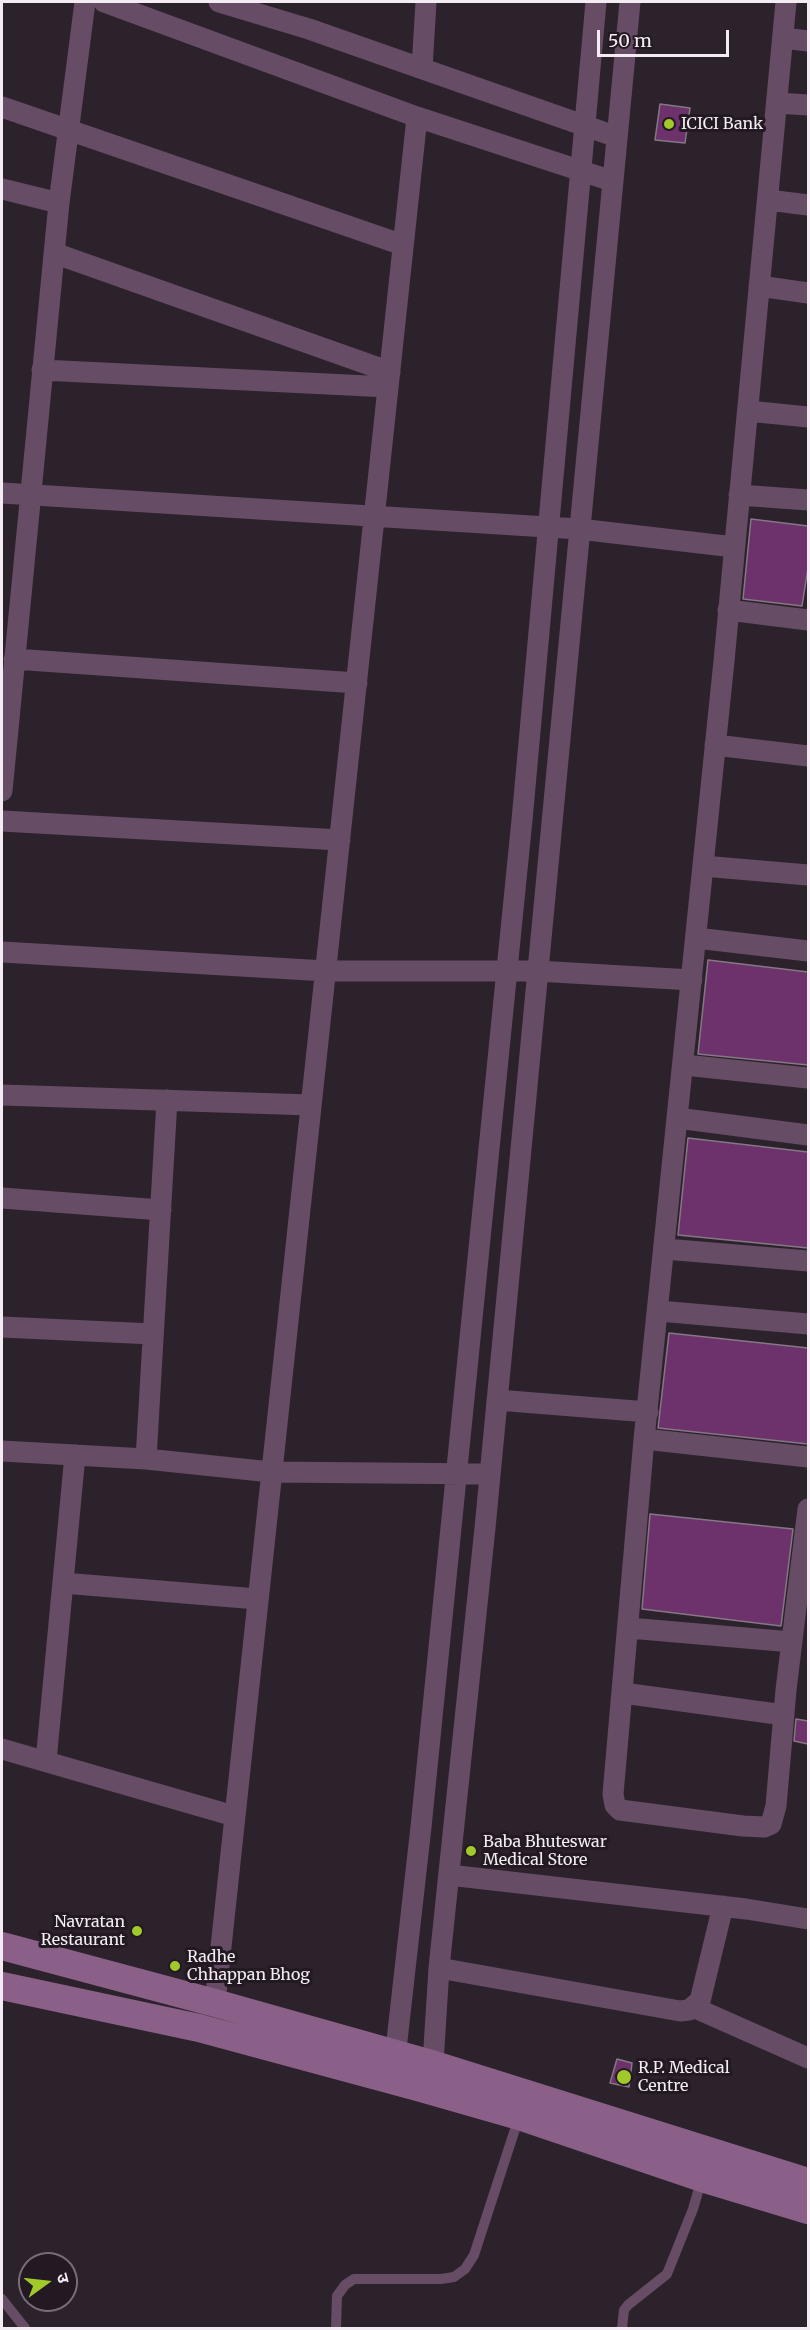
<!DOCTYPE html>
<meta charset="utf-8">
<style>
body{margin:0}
#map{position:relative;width:810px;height:2330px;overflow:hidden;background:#2c222c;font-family:Merriweather,"Noto Sans Devanagari",serif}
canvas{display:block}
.frame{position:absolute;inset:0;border:3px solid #f4ecf3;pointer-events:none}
.north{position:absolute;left:18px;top:2252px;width:60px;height:60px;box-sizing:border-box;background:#231922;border:2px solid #776d76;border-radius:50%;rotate:75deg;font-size:16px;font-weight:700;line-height:24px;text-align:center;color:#f4ecf3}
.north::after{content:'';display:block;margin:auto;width:21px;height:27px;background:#a1c929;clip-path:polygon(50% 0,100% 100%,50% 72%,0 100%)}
.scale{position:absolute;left:597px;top:30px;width:132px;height:27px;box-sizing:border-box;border:3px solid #f4ecf3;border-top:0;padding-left:8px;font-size:18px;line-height:21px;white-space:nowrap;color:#f4ecf3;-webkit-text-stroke:4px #231922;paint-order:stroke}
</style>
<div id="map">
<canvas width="810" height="2330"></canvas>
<div class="frame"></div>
<div class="north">उ</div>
<div class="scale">50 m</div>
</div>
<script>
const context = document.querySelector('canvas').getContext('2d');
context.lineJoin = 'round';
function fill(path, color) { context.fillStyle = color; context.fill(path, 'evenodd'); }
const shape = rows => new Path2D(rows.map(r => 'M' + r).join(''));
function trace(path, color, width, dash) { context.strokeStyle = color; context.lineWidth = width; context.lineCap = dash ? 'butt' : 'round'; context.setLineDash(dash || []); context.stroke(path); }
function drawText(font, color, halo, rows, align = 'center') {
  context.font = font + ' Merriweather,serif'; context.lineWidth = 6; context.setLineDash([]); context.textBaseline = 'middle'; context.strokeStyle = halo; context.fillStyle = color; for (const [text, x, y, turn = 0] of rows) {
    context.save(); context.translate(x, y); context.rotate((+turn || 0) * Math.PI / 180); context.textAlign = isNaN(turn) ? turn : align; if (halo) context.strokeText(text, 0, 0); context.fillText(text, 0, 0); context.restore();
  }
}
const building = shape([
 [660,104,690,108,685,143,655,140,660,104],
 [751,519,808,526,808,568,802,606,743,599,751,519],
 [708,960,808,972,808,1065,698,1054,708,960],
 [688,1138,808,1152,808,1248,678,1235,688,1138],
 [669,1333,808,1348,808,1444,658,1428,669,1333],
 [650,1514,793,1529,781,1626,642,1609,650,1514],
 [796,1719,808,1721,808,1744,794,1741,796,1719],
 [617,2059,632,2063,629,2087,610,2083,617,2059]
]);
const service = shape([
 [2,2299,25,2328],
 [336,2328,337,2296,345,2285,354,2279,441,2279,454,2277,465,2269,474,2255,519,2117],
 [622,2328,624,2310,628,2305,667,2274,693,2209,702,2178]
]);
const minor = shape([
 [104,2,417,117,612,181],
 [219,2,309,29,617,137],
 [786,2,724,661,644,1439,613,1794,615,1805,620,1810,743,1826,764,1827,771,1824,776,1806,786,1690,808,1509],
 [783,38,808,41],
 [422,68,426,2],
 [777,103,808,105],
 [2,107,403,245],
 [2,189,59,203],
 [768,200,808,205],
 [54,253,390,372],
 [759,286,808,293],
 [42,370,388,387],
 [748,411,808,417],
 [2,493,579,529,734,547],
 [739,495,808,500],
 [728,610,808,620],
 [14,659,357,683],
 [715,745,808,756],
 [2,791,59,203,85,2],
 [2,821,340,840],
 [703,866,808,875],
 [696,938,808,951],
 [2,952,326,971,537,971,692,980],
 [684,1065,808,1078],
 [2,1095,311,1105],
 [677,1118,808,1135],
 [2,1198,161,1210],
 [665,1249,808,1261],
 [659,1311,808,1324],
 [2,1327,153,1334],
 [497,1400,648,1412],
 [644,1439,808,1457],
 [2,1451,146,1459,271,1472,490,1474],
 [146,1459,167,1100],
 [63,1583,257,1599],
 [629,1628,792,1642],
 [623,1693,784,1715],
 [2,1749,234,1816],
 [46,1761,75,1455],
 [449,1875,746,1909,808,1919],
 [439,1968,680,2011,689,2010,700,2001,723,1906],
 [215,2003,417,117],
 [695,2008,808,2058],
 [394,2067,421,1827,522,820,596,2],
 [432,2079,439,1968,485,1528,630,2]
]);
const secondary = shape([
 [2,1946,215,2003,435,2065,808,2182],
 [2,1986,199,2028,421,2088,519,2116,702,2178,808,2210]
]);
const markers = [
 [669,124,6,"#a1c929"],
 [471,1851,6,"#a1c929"],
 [137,1931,6,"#a1c929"],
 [175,1966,6,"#a1c929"],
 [624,2077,8,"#a1c929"]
];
const poiNames = [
 ["ICICI Bank",681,124],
 ["Baba Bhuteswar",483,1842],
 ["Medical Store",483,1860],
 ["Navratan",125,1922,"right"],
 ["Restaurant",125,1940,"right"],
 ["Radhe",187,1957],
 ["Chhappan Bhog",187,1975],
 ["R.P. Medical",638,2068],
 ["Centre",638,2086]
];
fill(building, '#6d316c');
trace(building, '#847884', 1.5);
trace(service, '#664c65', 10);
trace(minor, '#664c65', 21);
trace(secondary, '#8a6089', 28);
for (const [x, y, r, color] of markers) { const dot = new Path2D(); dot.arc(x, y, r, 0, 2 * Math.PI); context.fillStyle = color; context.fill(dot); trace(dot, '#231922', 2); }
drawText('16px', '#f4ecf3', '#231922', poiNames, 'left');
</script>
